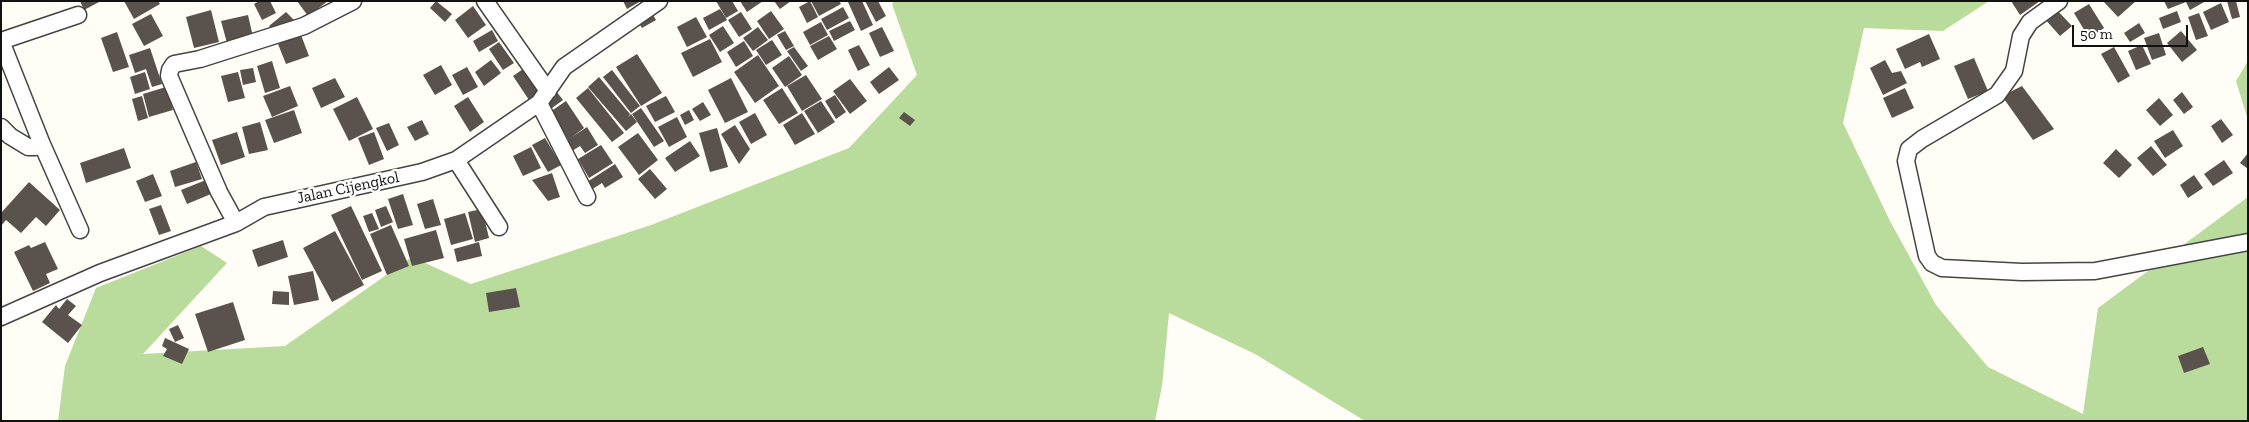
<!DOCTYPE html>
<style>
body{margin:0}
#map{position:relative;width:2249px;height:422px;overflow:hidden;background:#fffdf5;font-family:"Zilla Slab",serif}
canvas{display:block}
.frame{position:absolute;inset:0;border:2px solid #111;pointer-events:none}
.scale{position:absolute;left:2072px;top:25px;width:116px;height:22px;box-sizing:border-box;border:2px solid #111;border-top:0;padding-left:6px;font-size:15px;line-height:18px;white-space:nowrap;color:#111;-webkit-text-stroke:4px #fff;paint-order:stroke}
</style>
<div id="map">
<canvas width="2249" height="422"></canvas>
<div class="frame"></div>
<div class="scale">50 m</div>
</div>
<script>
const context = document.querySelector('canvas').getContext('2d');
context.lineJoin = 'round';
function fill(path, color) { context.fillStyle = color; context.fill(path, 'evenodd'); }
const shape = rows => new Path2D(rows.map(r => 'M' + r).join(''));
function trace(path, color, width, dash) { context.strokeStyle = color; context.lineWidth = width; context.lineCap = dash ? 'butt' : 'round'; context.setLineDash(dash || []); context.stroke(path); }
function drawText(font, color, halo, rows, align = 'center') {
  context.font = font + ' "Zilla Slab",serif'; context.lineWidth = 5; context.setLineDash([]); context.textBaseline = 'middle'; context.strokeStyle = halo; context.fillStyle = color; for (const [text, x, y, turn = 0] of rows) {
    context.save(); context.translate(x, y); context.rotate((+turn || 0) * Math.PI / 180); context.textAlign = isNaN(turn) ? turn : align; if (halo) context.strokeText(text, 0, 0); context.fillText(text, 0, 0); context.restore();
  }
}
const forest = shape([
 [894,1,1989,1,1943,31,1864,28,1843,123,1890,221,1936,305,1988,367,2083,414,2098,308,2248,197,2248,421,1365,421,1255,354,1169,313,1162,386,1155,421,58,421,65,366,96,288,201,246,227,263,143,354,285,346,412,257,471,284,651,225,849,148,917,75,892,4],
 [2248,61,2248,120,2236,81]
]);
const building = shape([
 [80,1,101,1,84,10],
 [124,1,158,1,160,4,134,19],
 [259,1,270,1,276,13,262,20,254,4],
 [297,1,328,1,308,16],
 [436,1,452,14,445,22,430,8],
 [623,1,641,1,627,9],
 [716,1,732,1,738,11,726,18],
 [740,1,763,1,747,12],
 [774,1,791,1,780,9],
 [810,1,818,17,807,23,799,7],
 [811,1,839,1,841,4,819,16],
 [850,1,862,1,873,25,861,31,848,2],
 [865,1,878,1,886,16,876,22],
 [2011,1,2040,1,2020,15],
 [2103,1,2136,1,2118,17],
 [2164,1,2206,1,2190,10,2186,2,2168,9],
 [2227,1,2236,1,2240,17,2232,19],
 [2221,3,2229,22,2211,30,2203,12],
 [2089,4,2104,28,2089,38,2074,13],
 [473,6,486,25,468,38,455,20],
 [843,7,849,18,827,30,821,19],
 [2055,8,2072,26,2060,36,2044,18],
 [720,9,727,20,709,30,703,18],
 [211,10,219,42,194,48,186,17],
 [650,10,656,20,642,28,636,18],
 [771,11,784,29,769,39,757,21],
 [2177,11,2181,22,2163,29,2159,18],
 [286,12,294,20,277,34,269,26],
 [741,12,752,29,739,37,728,20],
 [2199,13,2208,36,2196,40,2188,17],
 [151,14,163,36,144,46,132,24],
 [248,15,253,37,227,43,221,21],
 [696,17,707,37,687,47,677,27],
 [850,21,855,30,834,41,829,31],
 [821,22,828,35,810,45,803,32],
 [2139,23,2145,33,2130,42,2124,33],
 [723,26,734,43,720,52,709,35],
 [758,27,768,40,753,51,743,38],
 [882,27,894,51,880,57,869,33],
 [492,30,498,41,479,52,473,41],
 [785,31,794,46,786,50,777,35],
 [2181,31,2197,50,2182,62,2167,43],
 [117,32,129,67,113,72,101,38],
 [2159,33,2166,55,2152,60,2144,38],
 [1929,34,1940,59,1922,67,1920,62,1905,69,1896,49],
 [301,35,309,56,286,64,278,44],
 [829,36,837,49,818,60,810,46],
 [710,39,722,62,693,77,681,53],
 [772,40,782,55,766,65,756,50],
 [744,41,753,56,736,67,727,52],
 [499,42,514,63,503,70,489,49],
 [859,45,870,65,858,71,848,50],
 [2142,45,2151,64,2136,70,2128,51],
 [794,47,808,66,801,71,787,51],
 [2114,47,2130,76,2118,83,2101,54],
 [150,48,162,84,152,87,146,69,135,73,129,55],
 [637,54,662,93,641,106,616,67],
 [758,55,779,86,755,103,734,72],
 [789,56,802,75,785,87,772,68],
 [1974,58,1988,91,1968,99,1954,66],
 [491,60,501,73,484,86,475,72],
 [1885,60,1892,73,1901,71,1907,83,1883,95,1870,68],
 [272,61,280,88,265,93,257,66],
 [441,65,452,85,435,95,423,75],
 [467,67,478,87,463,95,452,75],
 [526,67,542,91,529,100,513,76],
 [889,67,899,80,879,94,870,82],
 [253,68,256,82,243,85,240,70],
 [612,70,640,106,631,113,603,77],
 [145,72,150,89,135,94,130,77],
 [238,72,245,98,228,102,221,76],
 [806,75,822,99,802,111,787,86],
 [599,77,630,114,628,117,631,114,637,122,626,131,588,87],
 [335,78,345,97,321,108,312,88],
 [731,78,748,112,725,123,708,90],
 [850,79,867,101,850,114,833,91],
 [290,86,298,106,272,117,263,96],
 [2022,86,2054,129,2033,140,2002,96],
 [166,87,173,110,149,117,143,94],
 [588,88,624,133,612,142,576,98],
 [782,88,798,113,779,124,763,100],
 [1905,88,1914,108,1892,118,1883,98],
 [556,91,563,100,548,111,546,109],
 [2182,92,2193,107,2184,114,2173,100],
 [835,95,846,112,836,119,825,101],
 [142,96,148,118,138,121,132,99],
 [666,96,675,112,655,122,646,106],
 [357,97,373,129,349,141,333,109],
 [468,97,484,122,470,132,454,106],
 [2159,98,2173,115,2160,126,2146,110],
 [566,101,584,128,572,137,587,127,598,145,585,153,580,146,572,151,566,140,568,139,550,112],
 [821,101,835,122,818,133,804,111],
 [703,102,711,115,700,121,692,109],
 [641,108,664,141,654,147,632,114],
 [294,110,302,133,274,143,265,120],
 [689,110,694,120,685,125,680,115],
 [904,112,915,120,910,126,899,118],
 [755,113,767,135,751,144,739,122],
 [802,113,815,134,795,145,783,125],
 [677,117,687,137,669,147,658,127],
 [2221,119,2233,135,2222,143,2211,126],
 [422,120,429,134,415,141,407,127],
 [260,122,268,150,249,154,242,127],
 [389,123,399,145,387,151,376,128],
 [735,125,750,149,739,164,721,134],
 [717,128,728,167,710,172,699,133],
 [2173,130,2183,146,2165,158,2154,141],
 [237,132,245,157,221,165,212,140],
 [374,132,384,159,369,165,358,138],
 [638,133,658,160,639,175,618,147],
 [545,138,561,165,548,172,532,145],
 [690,141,700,156,675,172,665,158],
 [601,145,613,163,589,178,578,159],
 [2151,146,2167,165,2153,176,2137,158],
 [531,147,541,168,523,176,513,156],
 [124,148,131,168,86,183,80,163],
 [2116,149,2132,165,2119,178,2103,163],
 [2248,153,2248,169,2240,163],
 [2224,160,2233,173,2213,186,2204,174],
 [196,162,202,179,175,187,170,171],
 [615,164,623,177,605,188,602,183,591,190,587,182],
 [650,169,667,189,655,199,638,179],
 [552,173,560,197,548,201,532,180],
 [153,174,162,196,145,202,136,181],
 [2194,175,2203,188,2188,198,2180,185],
 [206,180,211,194,187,204,181,190],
 [29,182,60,210,46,226,36,217,21,233,6,220,1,226,1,213],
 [403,194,413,225,398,229,388,199],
 [433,199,441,225,425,229,417,204],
 [161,205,171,231,159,235,149,209],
 [351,206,382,271,362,280,331,215],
 [386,206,393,222,381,227,375,210],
 [482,209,489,238,475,242,468,212],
 [372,213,379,229,369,232,363,216],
 [465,213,473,239,451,245,444,219],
 [391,225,409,266,387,275,370,234],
 [436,230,444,258,412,266,404,239],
 [335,231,364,285,332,302,303,248],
 [283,240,288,257,258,267,252,250],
 [45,242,58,269,46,274,50,283,33,291,14,252,29,245,31,248],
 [479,242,482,256,457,262,454,249],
 [313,271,319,300,294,305,288,276],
 [516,288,520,307,489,312,486,293],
 [273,291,289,292,289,305,272,304],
 [67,299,76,306,68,315,82,325,68,343,42,322,56,305,59,309],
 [233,302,245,340,208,352,195,314],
 [178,325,184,338,175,342,169,329],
 [165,338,189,349,182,364,163,356,167,349,162,346],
 [2203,347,2210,364,2184,373,2178,356]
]);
const minor = shape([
 [485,1,548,91],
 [2059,1,2030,22,2021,36,2014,71,1997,95,1922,139,1909,149,1906,161,1927,256,1932,263,1942,268,2022,272,2095,271,2248,242],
 [539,103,587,197],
 [1,127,10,136,28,147,35,147,41,142,80,230],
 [41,142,1,41,78,15],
 [456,160,499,227],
 [236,223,219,192,169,76,170,70,174,64,200,59,304,26,353,1],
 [1,317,100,273,236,223,264,207,422,172,456,160,539,103,564,67,659,1]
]);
const streetNames = [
 ["Jalan Cijengkol",348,188,-12]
];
fill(forest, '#b9dc9c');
fill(building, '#5a524d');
trace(minor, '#444', 19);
trace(minor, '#fff', 16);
drawText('16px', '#111', '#fff', streetNames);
</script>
